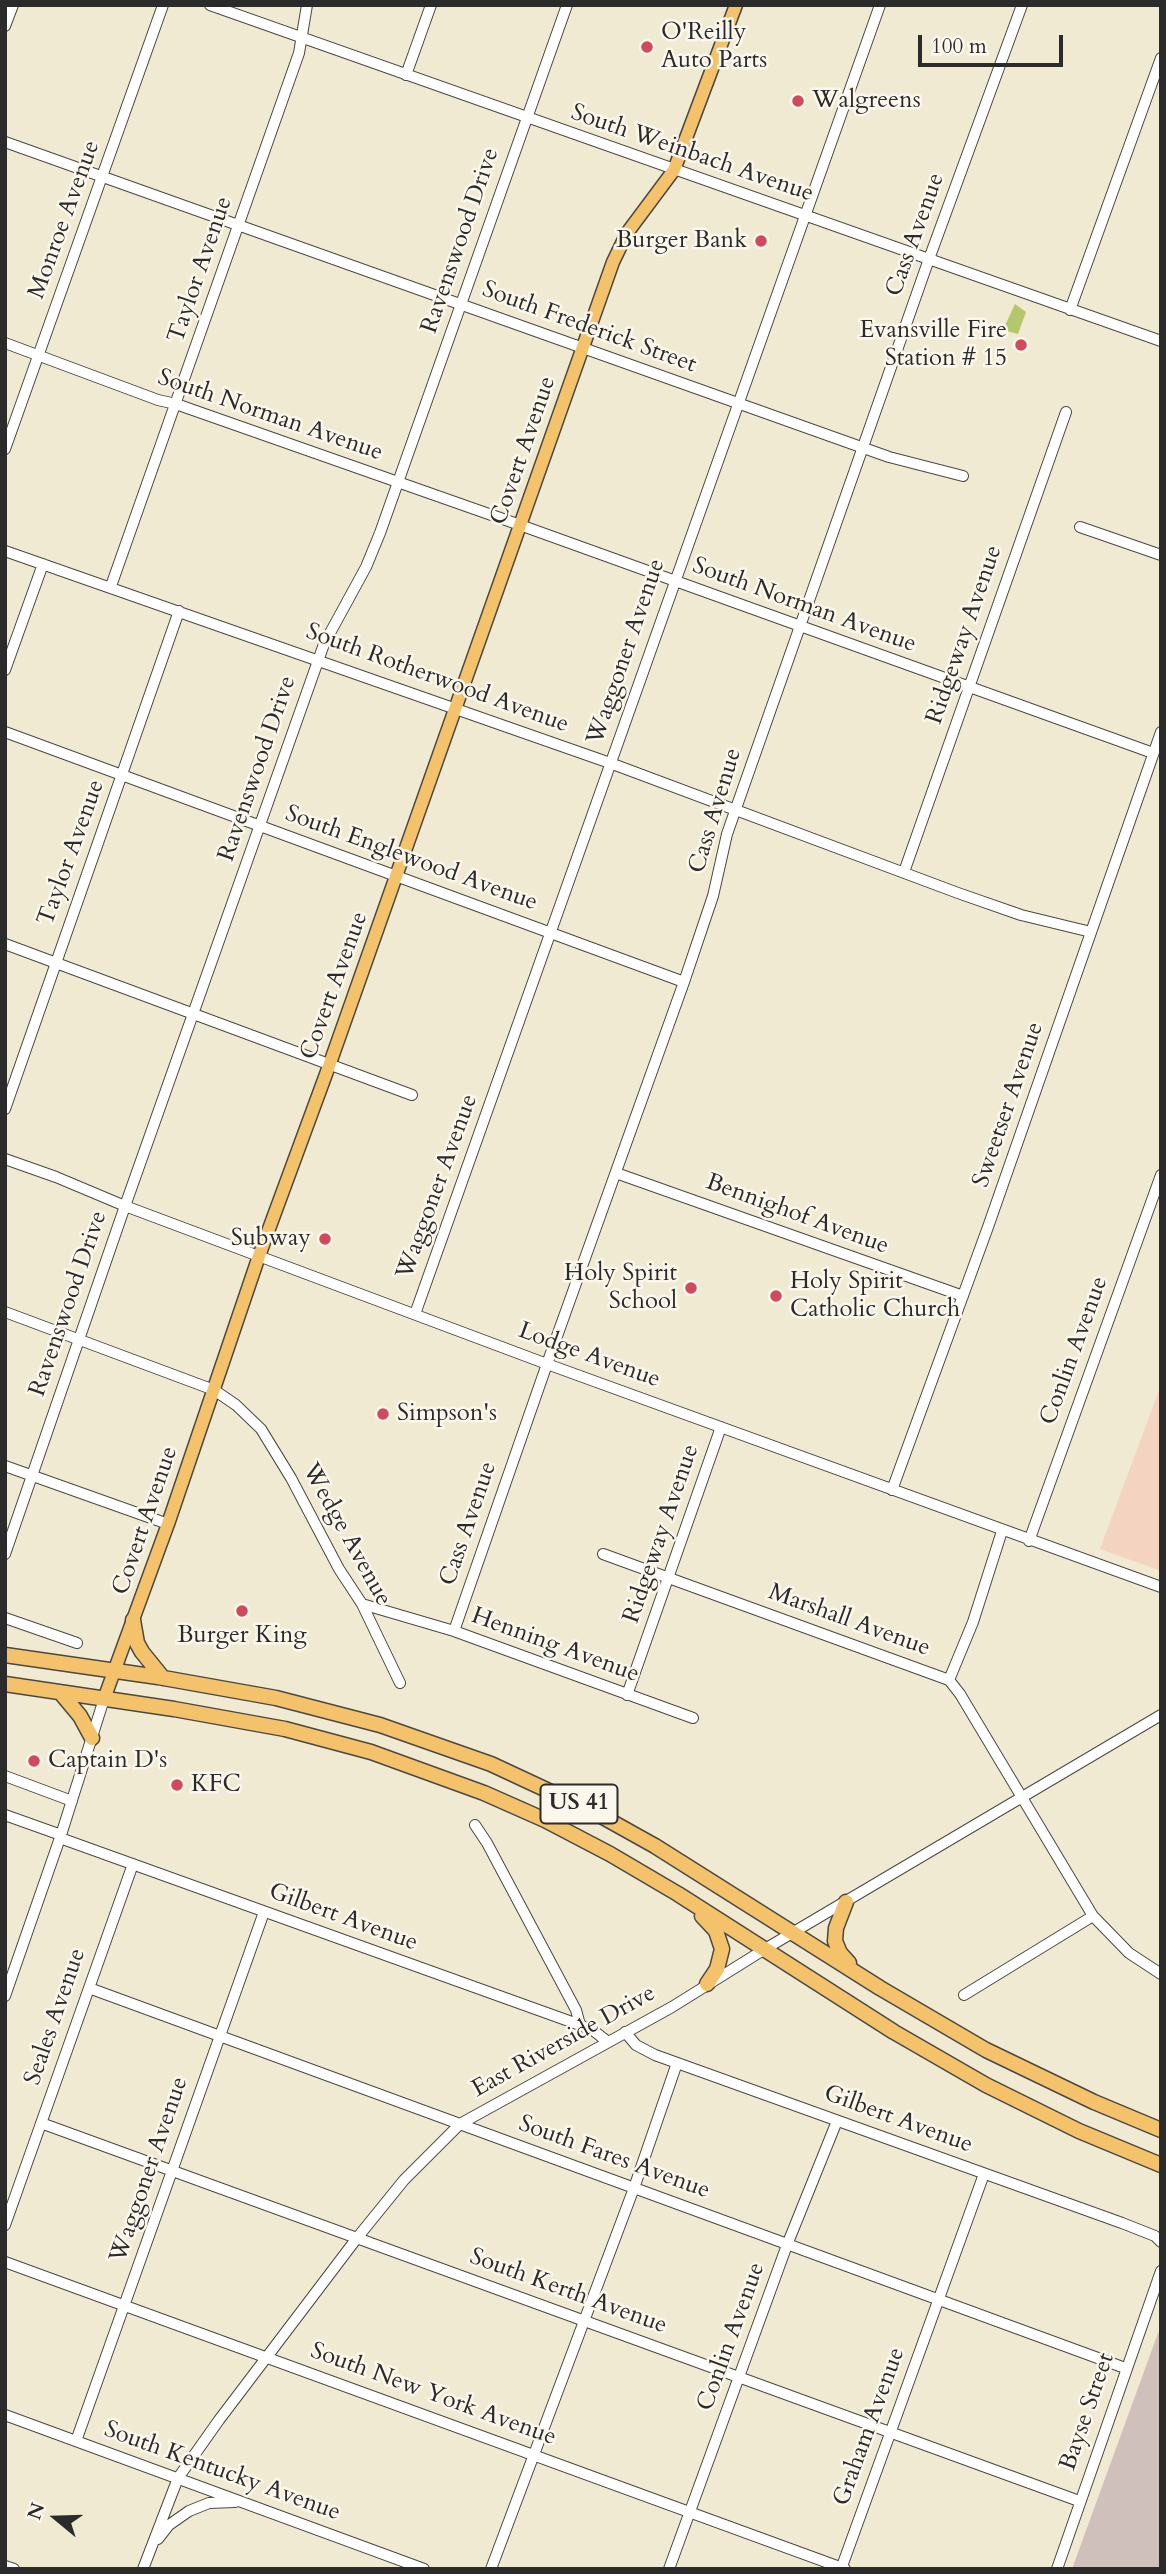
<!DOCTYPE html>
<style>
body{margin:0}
#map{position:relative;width:1166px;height:2574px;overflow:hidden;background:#f1ead2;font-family:Cardo,serif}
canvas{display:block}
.frame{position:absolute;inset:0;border:7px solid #2b2b2b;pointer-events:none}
.north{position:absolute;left:21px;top:2483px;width:70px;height:70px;-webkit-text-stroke:5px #fbf7ec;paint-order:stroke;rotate:289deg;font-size:19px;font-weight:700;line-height:28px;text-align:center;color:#2b2b2b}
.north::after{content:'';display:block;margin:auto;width:24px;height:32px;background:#2b2b2b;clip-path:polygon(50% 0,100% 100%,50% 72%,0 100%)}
.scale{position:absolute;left:918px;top:35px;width:145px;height:32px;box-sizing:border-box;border:4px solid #2b2b2b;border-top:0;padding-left:9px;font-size:21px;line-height:24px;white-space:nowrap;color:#2b2b2b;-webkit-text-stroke:5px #fbf7ec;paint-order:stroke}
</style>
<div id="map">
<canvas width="1166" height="2574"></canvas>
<div class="frame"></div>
<div class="north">N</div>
<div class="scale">100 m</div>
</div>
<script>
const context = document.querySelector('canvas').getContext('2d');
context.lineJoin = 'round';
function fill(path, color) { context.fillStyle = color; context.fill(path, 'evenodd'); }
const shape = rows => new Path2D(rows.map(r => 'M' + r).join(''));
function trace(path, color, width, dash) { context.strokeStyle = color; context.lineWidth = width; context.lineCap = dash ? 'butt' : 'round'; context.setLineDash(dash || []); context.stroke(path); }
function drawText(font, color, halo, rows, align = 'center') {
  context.font = font + ' Cardo,serif'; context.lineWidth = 5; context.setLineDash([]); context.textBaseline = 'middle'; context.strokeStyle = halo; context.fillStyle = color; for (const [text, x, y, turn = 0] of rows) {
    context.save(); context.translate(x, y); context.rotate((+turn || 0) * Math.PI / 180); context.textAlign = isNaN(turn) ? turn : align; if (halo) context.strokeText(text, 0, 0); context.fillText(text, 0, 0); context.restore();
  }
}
const built = shape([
 [1161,1385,1161,1571,1100,1549]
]);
const industrial = shape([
 [1161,2325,1161,2569,1072,2569]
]);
const green = shape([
 [1015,304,1026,312,1018,334,1003,330]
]);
const minor = shape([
 [210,5,1161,341],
 [5,26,13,5],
 [406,75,431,5],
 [5,142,889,457,963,476],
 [1070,310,1161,58],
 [5,343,158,400,176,404,520,525,1153,753],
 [5,449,163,5],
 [1080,527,1161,555],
 [5,551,610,763,958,893,1021,915,1091,932],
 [111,586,299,53,307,5],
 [5,670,43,564],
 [5,732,684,982],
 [904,872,1066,412],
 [5,944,412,1095],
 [5,1109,179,611],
 [5,1159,56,1177,125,1206,547,1364,1161,1587],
 [616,1173,963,1296],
 [5,1312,214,1390,236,1405,261,1429,291,1478,339,1569,362,1604,400,1683],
 [415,1314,880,5],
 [5,1466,168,1524],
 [892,1490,988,1227,1161,732],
 [1029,1541,1161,1175],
 [5,1554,125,1206,324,644,366,567,380,533,567,5],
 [603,1554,949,1680,960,1694,1093,1916,1129,1953,1161,1974],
 [362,1604,454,1631,693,1718],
 [5,1618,77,1643],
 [454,1631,547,1364,684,982,713,896,727,834,929,259,1022,5],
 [949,1680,973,1622,1002,1531],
 [627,1695,721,1427],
 [5,1776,72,1801],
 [5,1815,61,1835],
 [475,1825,487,1843,576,2010,580,2025],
 [60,1838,580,2025,594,2031,608,2042],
 [89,1988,1125,2368],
 [964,1995,1093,1916],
 [5,1996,61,1835,104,1699],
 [625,2032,636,2045,655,2055,1122,2223,1155,2236,1161,2242],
 [41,2123,1079,2501],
 [5,2225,133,1864],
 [5,2262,845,2569],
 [5,2415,424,2569],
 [76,2441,264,1912],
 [158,2539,169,2525,189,2511,209,2503,235,2502],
 [5,2566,14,2569],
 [143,2569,178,2478,219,2420,357,2238,404,2180,460,2124,672,2007,765,1949,1161,1715],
 [491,2569,634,2188,677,2063],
 [669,2569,787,2245,837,2121],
 [841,2569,984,2174],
 [1057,2569,1161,2271]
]);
const major = shape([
 [104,1699,168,1524,259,1256,329,1066,613,262,627,233,674,170,736,5]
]);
const highway = shape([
 [133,1620,137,1643,142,1652,163,1678],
 [5,1655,158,1677,276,1698,380,1725,491,1764,594,1812,655,1846,880,1988,986,2050,1094,2102,1161,2130],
 [5,1684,174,1709,285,1729,371,1752,484,1793,545,1820,610,1854,678,1894,894,2032,986,2085,1079,2131,1161,2165],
 [60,1692,80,1716,92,1738],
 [846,1902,836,1928,835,1941,840,1953,849,1963],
 [702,1916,716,1931,722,1949,717,1969,707,1984]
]);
const markers = [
 [647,47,7,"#d1495b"],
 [798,101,7,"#d1495b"],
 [761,241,7,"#d1495b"],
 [1021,345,7,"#d1495b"],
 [325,1239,7,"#d1495b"],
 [691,1288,7,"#d1495b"],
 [776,1296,7,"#d1495b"],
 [383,1414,7,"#d1495b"],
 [242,1611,7,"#d1495b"],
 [34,1761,7,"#d1495b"],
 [177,1785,7,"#d1495b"]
];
const shields = [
 [579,1804,77]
];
const shieldNames = [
 ["US 41",579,1804]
];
const poiNames = [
 ["O'Reilly",661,33],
 ["Auto Parts",661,61],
 ["Walgreens",812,101],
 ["Burger Bank",747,241,"right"],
 ["Evansville Fire",1007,331,"right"],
 ["Station # 15",1007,359,"right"],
 ["Subway",311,1239,"right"],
 ["Holy Spirit",677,1274,"right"],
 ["School",677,1302,"right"],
 ["Holy Spirit",790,1282],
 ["Catholic Church",790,1310],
 ["Simpson's",397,1414],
 ["Burger King",242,1636,"center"],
 ["Captain D's",48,1761],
 ["KFC",191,1785]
];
const streetNames = [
 ["South Weinbach Avenue",692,154,19],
 ["Monroe Avenue",65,220,-70],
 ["Cass Avenue",916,235,-70],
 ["Ravenswood Drive",461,241,-71],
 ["Taylor Avenue",201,270,-71],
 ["South Frederick Street",589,328,20],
 ["South Norman Avenue",270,416,19],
 ["Covert Avenue",524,451,-71],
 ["South Norman Avenue",804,606,20],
 ["Ridgeway Avenue",965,635,-71],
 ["Waggoner Avenue",627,652,-71],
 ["South Rotherwood Avenue",437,679,20],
 ["Ravenswood Drive",258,769,-71],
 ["Cass Avenue",716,811,-73],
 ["Taylor Avenue",72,853,-70],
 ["South Englewood Avenue",411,859,20],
 ["Covert Avenue",335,986,-70],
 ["Sweetser Avenue",1009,1105,-71],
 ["Waggoner Avenue",438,1187,-70],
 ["Bennighof Avenue",797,1215,20],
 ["Ravenswood Drive",69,1304,-71],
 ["Conlin Avenue",1075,1351,-70],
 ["Lodge Avenue",589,1356,20],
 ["Covert Avenue",146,1521,-71],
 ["Cass Avenue",469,1524,-71],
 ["Ridgeway Avenue",662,1534,-71],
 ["Wedge Avenue",346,1535,61],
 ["Marshall Avenue",849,1621,20],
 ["Henning Avenue",555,1646,20],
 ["Gilbert Avenue",343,1918,20],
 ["Seales Avenue",56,2017,-71],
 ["East Riverside Drive",564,2042,-29],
 ["Gilbert Avenue",898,2120,20],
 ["South Fares Avenue",614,2158,20],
 ["Waggoner Avenue",150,2170,-71],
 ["South Kerth Avenue",568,2292,20],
 ["Conlin Avenue",732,2337,-70],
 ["South New York Avenue",433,2395,20],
 ["Bayse Street",1088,2412,-71],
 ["Graham Avenue",870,2427,-70],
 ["South Kentucky Avenue",222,2472,20]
];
fill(built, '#f4d3c1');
fill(industrial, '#d0c0bc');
fill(green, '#b4c76a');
trace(minor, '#494844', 12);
trace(major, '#494844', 15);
trace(highway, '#494844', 17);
trace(minor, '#fff', 10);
trace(major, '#f4c26a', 12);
trace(highway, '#f4c26a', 14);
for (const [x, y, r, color] of markers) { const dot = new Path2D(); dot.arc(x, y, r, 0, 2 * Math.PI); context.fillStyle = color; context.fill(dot); trace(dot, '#fbf7ec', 2.5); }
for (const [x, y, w] of shields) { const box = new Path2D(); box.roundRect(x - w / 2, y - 19.5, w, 39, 5); context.fillStyle = '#fbf7ec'; context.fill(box); trace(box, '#2b2b2b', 2); }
drawText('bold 23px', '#2b2b2b', null, shieldNames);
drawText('24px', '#2b2b2b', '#fbf7ec', poiNames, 'left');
drawText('24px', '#2b2b2b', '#fbf7ec', streetNames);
</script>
